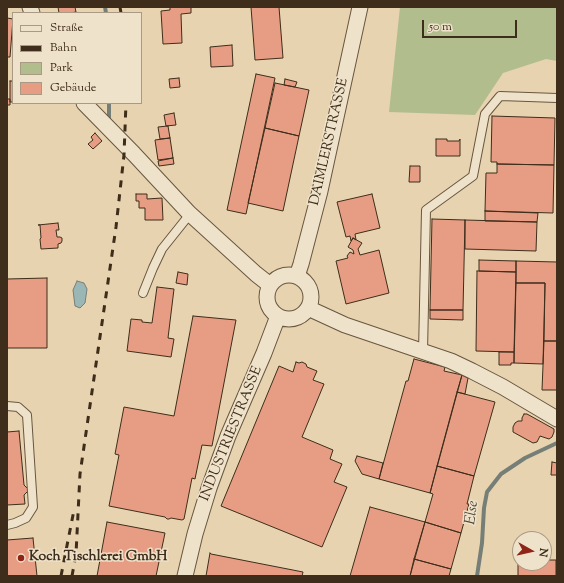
<!DOCTYPE html>
<meta charset="utf-8">
<style>
body{margin:0}
#map{position:relative;width:564px;height:583px;overflow:hidden;background:#e7d3af;font-family:"Sorts Mill Goudy",serif}
canvas{display:block}
.frame{position:absolute;inset:0;border:8px solid #3e2d1a;pointer-events:none}
.legend{position:absolute;left:12px;top:12px;width:130px;height:92px;box-sizing:border-box;background:#efe2cb;border:1px solid #a89a84;margin:0;padding:5px 7px;list-style:none;font-size:12px;color:#3e2d1a}
.legend li{display:flex;align-items:center;gap:8px;height:20px}
.legend b{width:20px;border:1px solid #a89a84}
.north{position:absolute;left:512px;top:531px;width:40px;height:40px;box-sizing:border-box;background:#efe2cb;border:1px solid #a89a84;border-radius:50%;rotate:98deg;font-size:11px;font-weight:700;line-height:16px;text-align:center;color:#3e2d1a}
.north::after{content:'';display:block;margin:auto;width:14px;height:18px;background:#8f2418;clip-path:polygon(50% 0,100% 100%,50% 72%,0 100%)}
.scale{position:absolute;left:422px;top:20px;width:95px;height:18px;box-sizing:border-box;border:2px solid #3e2d1a;border-top:0;padding-left:5px;font-size:12px;line-height:14px;white-space:nowrap;color:#3e2d1a;-webkit-text-stroke:3px #efe2cb;paint-order:stroke}
</style>
<div id="map">
<canvas width="564" height="583"></canvas>
<div class="frame"></div>
<ul class="legend">
<li><b style="height:5px;background:#efe2cb"></b>Straße</li>
<li><b style="height:5px;background:#3e2d1a"></b>Bahn</li>
<li><b style="height:11px;background:#b2bd8d"></b>Park</li>
<li><b style="height:11px;background:#e69d84"></b>Gebäude</li>
</ul>
<div class="north">N</div>
<div class="scale">50 m</div>
</div>
<script>
const context = document.querySelector('canvas').getContext('2d');
context.lineJoin = 'round';
function fill(path, color) { context.fillStyle = color; context.fill(path, 'evenodd'); }
const shape = rows => new Path2D(rows.map(r => 'M' + r).join(''));
function trace(path, color, width, dash) { context.strokeStyle = color; context.lineWidth = width; context.lineCap = dash ? 'butt' : 'round'; context.setLineDash(dash || []); context.stroke(path); }
function drawText(font, color, halo, rows, align = 'center') {
  context.font = font + ' "Sorts Mill Goudy",serif'; context.lineWidth = 3; context.setLineDash([]); context.textBaseline = 'middle'; context.strokeStyle = halo; context.fillStyle = color; for (const [text, x, y, turn = 0] of rows) {
    context.save(); context.translate(x, y); context.rotate((+turn || 0) * Math.PI / 180); context.textAlign = isNaN(turn) ? turn : align; if (halo) context.strokeText(text, 0, 0); context.fillText(text, 0, 0); context.restore();
  }
}
const green = shape([
 [400,7,557,7,557,61,546,59,503,73,475,115,389,112]
]);
const water = shape([
 [77,281,84,283,87,289,85,303,80,308,75,306,73,290,77,281]
]);
const stream = shape([
 [105,7,106,13],
 [109,118,109,103],
 [477,576,482,543,484,508,487,492,501,474,525,458,557,443]
]);
const building = shape([
 [58,7,75,7,76,12,70,13,59,13,58,7],
 [170,7,191,7,191,13,181,14,182,43,163,44,161,11,170,10,170,7],
 [251,7,279,7,283,58,255,60,251,7],
 [7,18,13,19,10,57,7,57,7,18],
 [232,45,233,66,211,67,210,47,232,45],
 [256,74,275,78,246,214,227,210,256,74],
 [179,78,180,87,170,88,169,79,179,78],
 [285,79,297,82,295,87,284,85,285,79],
 [10,81,13,81,13,102,10,102,10,81],
 [275,83,309,90,299,136,265,128,275,83],
 [7,99,10,99,10,105,7,105,7,99],
 [174,113,176,125,166,126,164,115,174,113],
 [492,116,555,118,554,165,497,164,497,162,491,162,492,116],
 [168,126,170,138,160,139,158,127,168,126],
 [265,128,299,136,283,211,248,203,265,128],
 [95,133,102,141,93,149,88,144,93,140,91,137,95,133],
 [170,138,173,158,158,160,155,140,170,138],
 [436,139,447,139,447,141,459,141,460,139,460,156,436,156,436,139],
 [173,158,174,164,159,166,158,161,173,158],
 [497,164,554,165,553,213,485,211,486,173,497,173,497,164],
 [410,166,420,166,420,182,409,182,410,166],
 [136,194,147,194,147,199,162,198,163,220,145,220,145,208,139,208,139,201,136,201,136,194],
 [372,194,380,228,355,234,356,240,353,238,351,241,350,236,346,237,337,202,372,194],
 [485,211,538,213,537,222,485,221,485,211],
 [432,219,465,220,463,310,430,310,432,219],
 [465,220,537,222,536,251,465,249,465,220],
 [58,223,59,230,56,230,57,237,60,237,62,238,62,241,61,243,58,244,58,248,41,249,40,239,41,238,40,225,38,225,58,223],
 [353,238,362,243,358,249,360,255,379,250,389,293,346,304,336,261,348,258,347,256,350,252,354,254,353,250,348,247,353,238],
 [479,260,516,261,516,272,479,271,479,260],
 [516,261,557,262,557,341,544,341,545,283,516,283,516,261],
 [477,271,516,272,514,352,476,351,477,271],
 [178,272,188,274,187,285,176,283,178,272],
 [47,278,47,348,7,348,7,279,47,278],
 [516,283,545,283,543,364,514,363,516,283],
 [157,287,174,289,168,338,174,339,171,357,127,351,131,319,142,320,142,322,152,323,157,287],
 [430,310,463,310,463,320,430,319,430,310],
 [193,316,236,320,212,446,202,445,195,479,192,478,184,519,182,520,171,518,169,519,167,519,165,517,109,506,119,455,115,454,124,407,174,416,193,316],
 [544,341,557,341,557,390,542,390,544,341],
 [499,352,514,352,514,363,511,363,511,365,499,365,499,352],
 [414,359,445,367,444,371,462,375,430,493,379,479,406,381,408,381,414,359],
 [296,362,299,363,302,362,306,364,307,367,317,371,313,380,324,384,302,437,333,450,330,459,342,464,334,482,347,487,322,547,221,506,279,366,293,372,296,362],
 [462,375,468,378,465,394,457,392,462,375],
 [457,392,495,402,474,476,437,466,457,392],
 [524,414,527,414,554,429,554,432,552,437,549,439,540,436,537,442,533,443,513,432,513,427,515,423,518,421,522,421,522,418,524,414],
 [19,431,24,485,29,490,24,495,25,504,7,505,7,432,19,431],
 [357,456,383,463,379,479,362,474,355,461,357,456],
 [552,462,557,463,557,475,551,475,552,462],
 [437,466,474,476,467,504,469,504,461,533,425,522,433,494,430,493,437,466],
 [370,507,425,522,410,576,350,576,370,507],
 [107,522,165,533,156,576,97,576,107,522],
 [425,522,461,533,451,569,414,559,425,522],
 [33,538,37,576,7,576,7,540,33,538],
 [210,553,211,554,303,572,302,576,206,576,210,553],
 [414,559,451,569,449,576,410,576,414,559],
 [518,560,520,560,520,563,544,563,544,560,556,560,556,576,518,576,518,560]
]);
const service = shape([
 [143,293,153,268,162,249,190,214],
 [423,352,426,210,473,176,485,114,500,96,557,98],
 [7,406,18,407,27,415,33,507,26,518,15,523,7,525]
]);
const minor = shape([
 [30,7,32,13],
 [84,103,134,154,189,213,256,274,270,285],
 '267 297a22 22 0 1 1 44 0a22 22 0 1 1-44 0Z',
 [297,276,301,264,320,191,360,7],
 [308,308,345,325,451,361,472,371,503,387,557,419],
 [185,576,195,534,209,488,228,436,264,353,278,316]
]);
const rail = shape([
 [120,7,121,13],
 [61,576,74,510],
 [72,576,76,554,80,474,116,227,124,155,126,103]
]);
const markers = [
 [21,558,4,"#8f2418"]
];
const streetNames = [
 ["DAIMLERSTRASSE",330,142,-77],
 ["INDUSTRIESTRASSE",232,434,-68]
];
const poiNames = [
 ["Koch Tischlerei GmbH",29,558]
];
const waterNames = [
 ["Else",473,513,-83]
];
fill(green, '#b2bd8d');
fill(water, '#9ab6b5');
trace(water, '#757f77', 1);
trace(stream, '#757f77', 4);
fill(building, '#e69d84');
trace(building, '#3e2d1a', 1);
trace(service, '#68563f', 10);
trace(minor, '#68563f', 17);
trace(service, '#efe2cb', 8);
trace(minor, '#efe2cb', 15);
trace(rail, '#3e2d1a', 3, [7, 7]);
for (const [x, y, r, color] of markers) { const dot = new Path2D(); dot.arc(x, y, r, 0, 2 * Math.PI); context.fillStyle = color; context.fill(dot); trace(dot, '#efe2cb', 1.5); }
drawText('14px', '#3e2d1a', '#efe2cb', streetNames);
drawText('bold 14px', '#3e2d1a', '#efe2cb', poiNames, 'left');
drawText('italic 15px', '#504839', '#efe2cb', waterNames);
</script>
